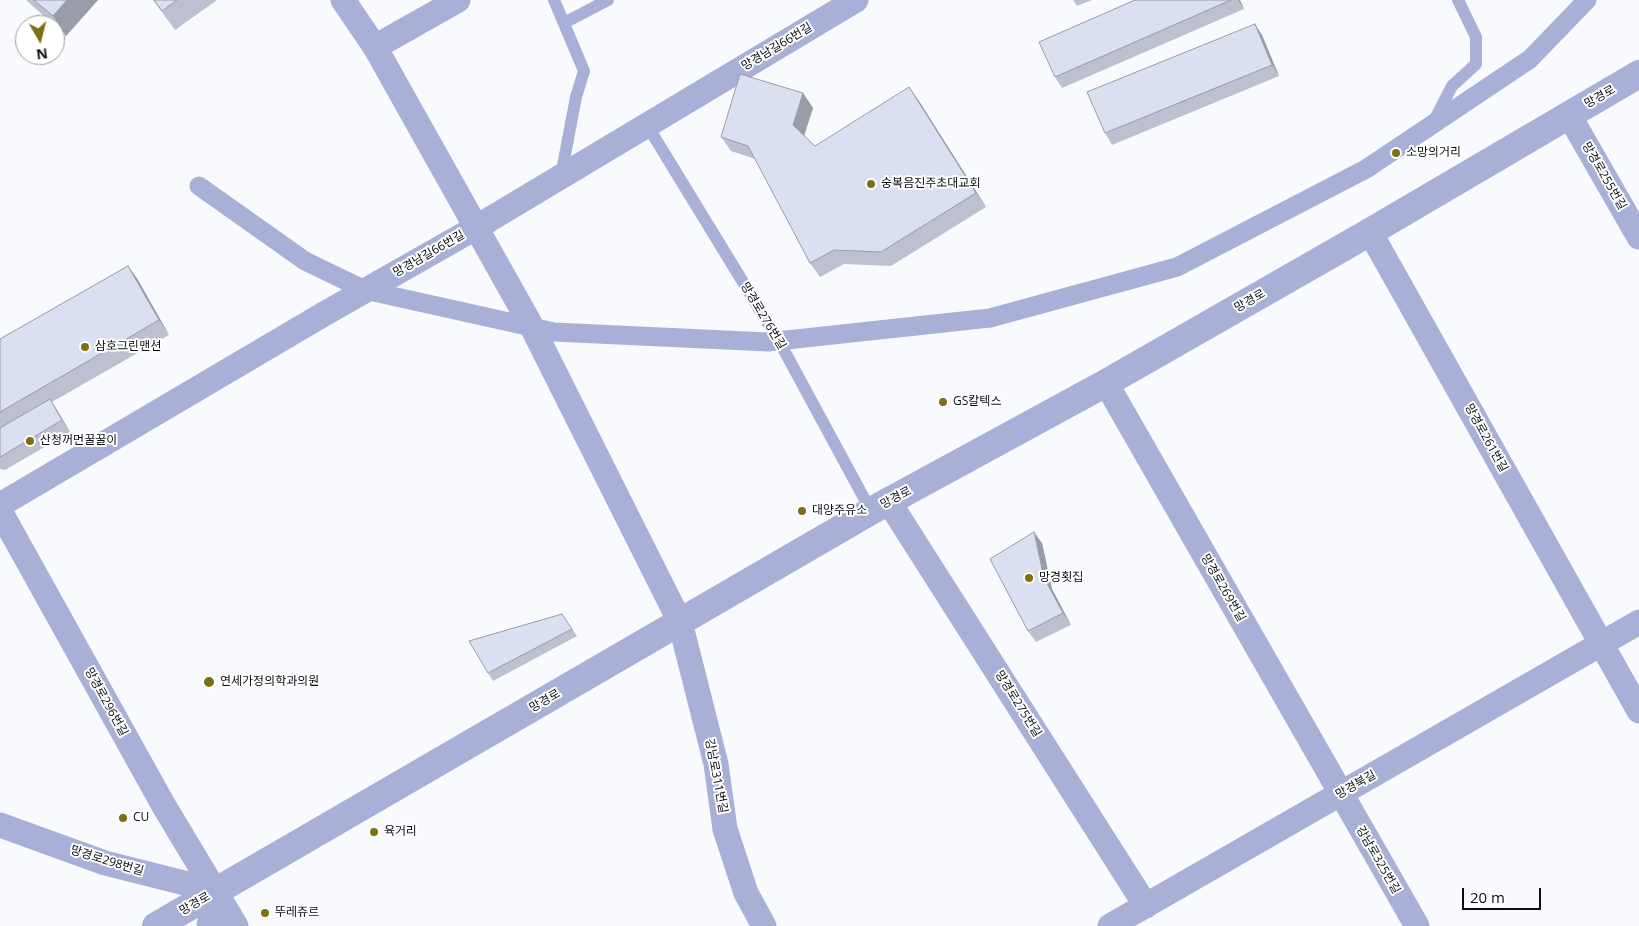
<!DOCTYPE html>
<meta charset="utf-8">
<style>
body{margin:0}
#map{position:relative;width:1639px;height:926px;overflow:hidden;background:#f9fafe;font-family:"Open Sans",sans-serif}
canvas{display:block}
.north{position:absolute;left:15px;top:15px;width:50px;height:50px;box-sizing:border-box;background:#fff;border:1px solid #9d9ea1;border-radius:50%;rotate:172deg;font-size:14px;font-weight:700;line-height:20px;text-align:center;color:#0b0d13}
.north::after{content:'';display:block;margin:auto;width:18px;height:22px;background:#7c7010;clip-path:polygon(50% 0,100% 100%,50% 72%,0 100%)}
.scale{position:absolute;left:1462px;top:888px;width:79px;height:22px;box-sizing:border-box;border:2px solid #0b0d13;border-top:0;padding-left:6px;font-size:15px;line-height:18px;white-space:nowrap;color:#0b0d13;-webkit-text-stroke:4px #fff;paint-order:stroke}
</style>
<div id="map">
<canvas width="1639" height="926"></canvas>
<div class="north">N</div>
<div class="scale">20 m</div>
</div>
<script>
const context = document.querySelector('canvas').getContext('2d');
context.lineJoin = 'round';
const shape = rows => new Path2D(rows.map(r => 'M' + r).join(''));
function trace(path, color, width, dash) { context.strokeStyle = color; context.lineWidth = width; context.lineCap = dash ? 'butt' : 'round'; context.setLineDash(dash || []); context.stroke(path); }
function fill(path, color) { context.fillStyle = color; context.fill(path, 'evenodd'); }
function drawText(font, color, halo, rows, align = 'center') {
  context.font = font + ' "Open Sans","Noto Sans KR",sans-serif'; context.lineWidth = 4; context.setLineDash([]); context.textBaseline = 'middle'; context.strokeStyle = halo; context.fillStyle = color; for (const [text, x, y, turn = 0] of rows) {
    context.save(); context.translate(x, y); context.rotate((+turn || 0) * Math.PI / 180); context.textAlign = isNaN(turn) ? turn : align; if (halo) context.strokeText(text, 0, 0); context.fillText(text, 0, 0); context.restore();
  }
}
const service = shape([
 [554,0,584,71,576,97,561,176],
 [564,23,608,0],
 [1434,121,1452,86,1476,64,1476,37,1458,0],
 [647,125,779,341,871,511]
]);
const pedestrian = shape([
 [199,186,305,261,365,290,554,332,768,342,990,318,1177,267,1366,169,1530,59,1587,0]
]);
const minor = shape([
 [343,0,375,47,532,327,680,622,716,764,725,829,746,893,764,926],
 [375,47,458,0],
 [1569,115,1639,237],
 [1370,232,1639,711],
 [1106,383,1417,926],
 [889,502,1146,906],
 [0,505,324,314,477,227,856,0],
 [0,511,164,806,236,926],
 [0,825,105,863,216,891],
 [209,926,216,891],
 [1110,926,1639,622]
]);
const tertiary = shape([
 [156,926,871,511,1106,383,1370,232,1639,74]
]);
const wall = shape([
 [26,0,98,0,66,36,55,26,55,25,54,25],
 [153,0,217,0,175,30],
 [1073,0,1092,0,1077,6],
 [1135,0,1240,0,1244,9,1062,88,1055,77],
 [1262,35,1279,76,1112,145,1105,133],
 [803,93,813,108,804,136,815,146,919,101,986,207,891,266,844,264,820,277,810,263,755,159,731,151,721,137],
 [128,266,138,280,169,335,52,402,70,432,5,470,0,469,0,339],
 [1042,543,1052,589,1071,625,1036,642,1028,631],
 [562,614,577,636,493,681,488,673]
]);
const shadedWall = shape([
 [67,0,98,0,66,36,53,16],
 [1238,0,1240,0,1244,9],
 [1255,24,1262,35,1279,76,1272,65],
 [909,87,919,101,986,207,976,193],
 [803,93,813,108,803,139,793,125],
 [128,266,138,280,169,335,159,320],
 [50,399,57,410,70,432,62,420],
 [1034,532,1042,543,1052,589,1071,625,1063,613,1044,578]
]);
const building = shape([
 [34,0,67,0,53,16,34,0],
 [154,0,177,0,162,11,154,0],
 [1135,0,1231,0,1055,77,1039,42,1135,0],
 [1255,24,1272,65,1105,133,1087,92,1255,24],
 [740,74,803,93,793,125,815,146,909,87,976,193,881,252,834,250,810,263,748,146,721,137,740,74],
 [128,266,159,320,0,412,0,339,128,266],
 [50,399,62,420,0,457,0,428,50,399],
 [1034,532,1044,578,1063,613,1028,631,990,559,1034,532],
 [562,614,572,629,488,673,469,641,562,614]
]);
const markers = [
 [1396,153,5,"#7c7010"],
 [871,184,5,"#7c7010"],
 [85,347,5,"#7c7010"],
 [943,402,5,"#7c7010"],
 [30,441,5,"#7c7010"],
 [802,511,5,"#7c7010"],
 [1029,578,5,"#7c7010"],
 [209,682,6,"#7c7010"],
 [123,818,5,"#7c7010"],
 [374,832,5,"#7c7010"],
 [265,913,5,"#7c7010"]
];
const streetNames = [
 ["망경남길66번길",777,47,-31],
 ["망경로",1600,97,-30],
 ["망경로255번길",1604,176,60],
 ["망경남길66번길",429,254,-30],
 ["망경로",1250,301,-30],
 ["망경로276번길",763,316,59],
 ["망경로261번길",1486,438,61],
 ["망경로",896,498,-28],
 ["망경로269번길",1223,588,60],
 ["망경로",545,701,-30],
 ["망경로296번길",106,702,61],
 ["망경로275번길",1018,704,58],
 ["강남로311번길",716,776,79],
 ["망경북길",1356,785,-30],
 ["강남로325번길",1378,860,60],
 ["망경로298번길",107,861,17],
 ["망경로",195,904,-30]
];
const poiNames = [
 ["소망의거리",1406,153],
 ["숭복음진주초대교회",881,184],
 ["삼호그린맨션",95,347],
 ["GS칼텍스",953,402],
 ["산청꺼먼꿀꿀이",40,441],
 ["대양주유소",812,511],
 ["망경횟집",1039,578],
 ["연세가정의학과의원",220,682],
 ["CU",133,818],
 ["육거리",384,832],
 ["뚜레쥬르",275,913]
];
trace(service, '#a9b0d7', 12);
trace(pedestrian, '#a9b0d7', 19);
trace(minor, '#a9b0d7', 25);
trace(tertiary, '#a9b0d7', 28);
fill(wall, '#bcc0d0');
fill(shadedWall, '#999ca9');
fill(building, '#dbdff2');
trace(building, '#999ca9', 1);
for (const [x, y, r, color] of markers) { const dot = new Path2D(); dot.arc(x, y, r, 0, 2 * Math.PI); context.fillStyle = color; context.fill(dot); trace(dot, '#fff', 2); }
drawText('12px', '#0b0d13', '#fff', streetNames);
drawText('12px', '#0b0d13', '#fff', poiNames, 'left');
</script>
